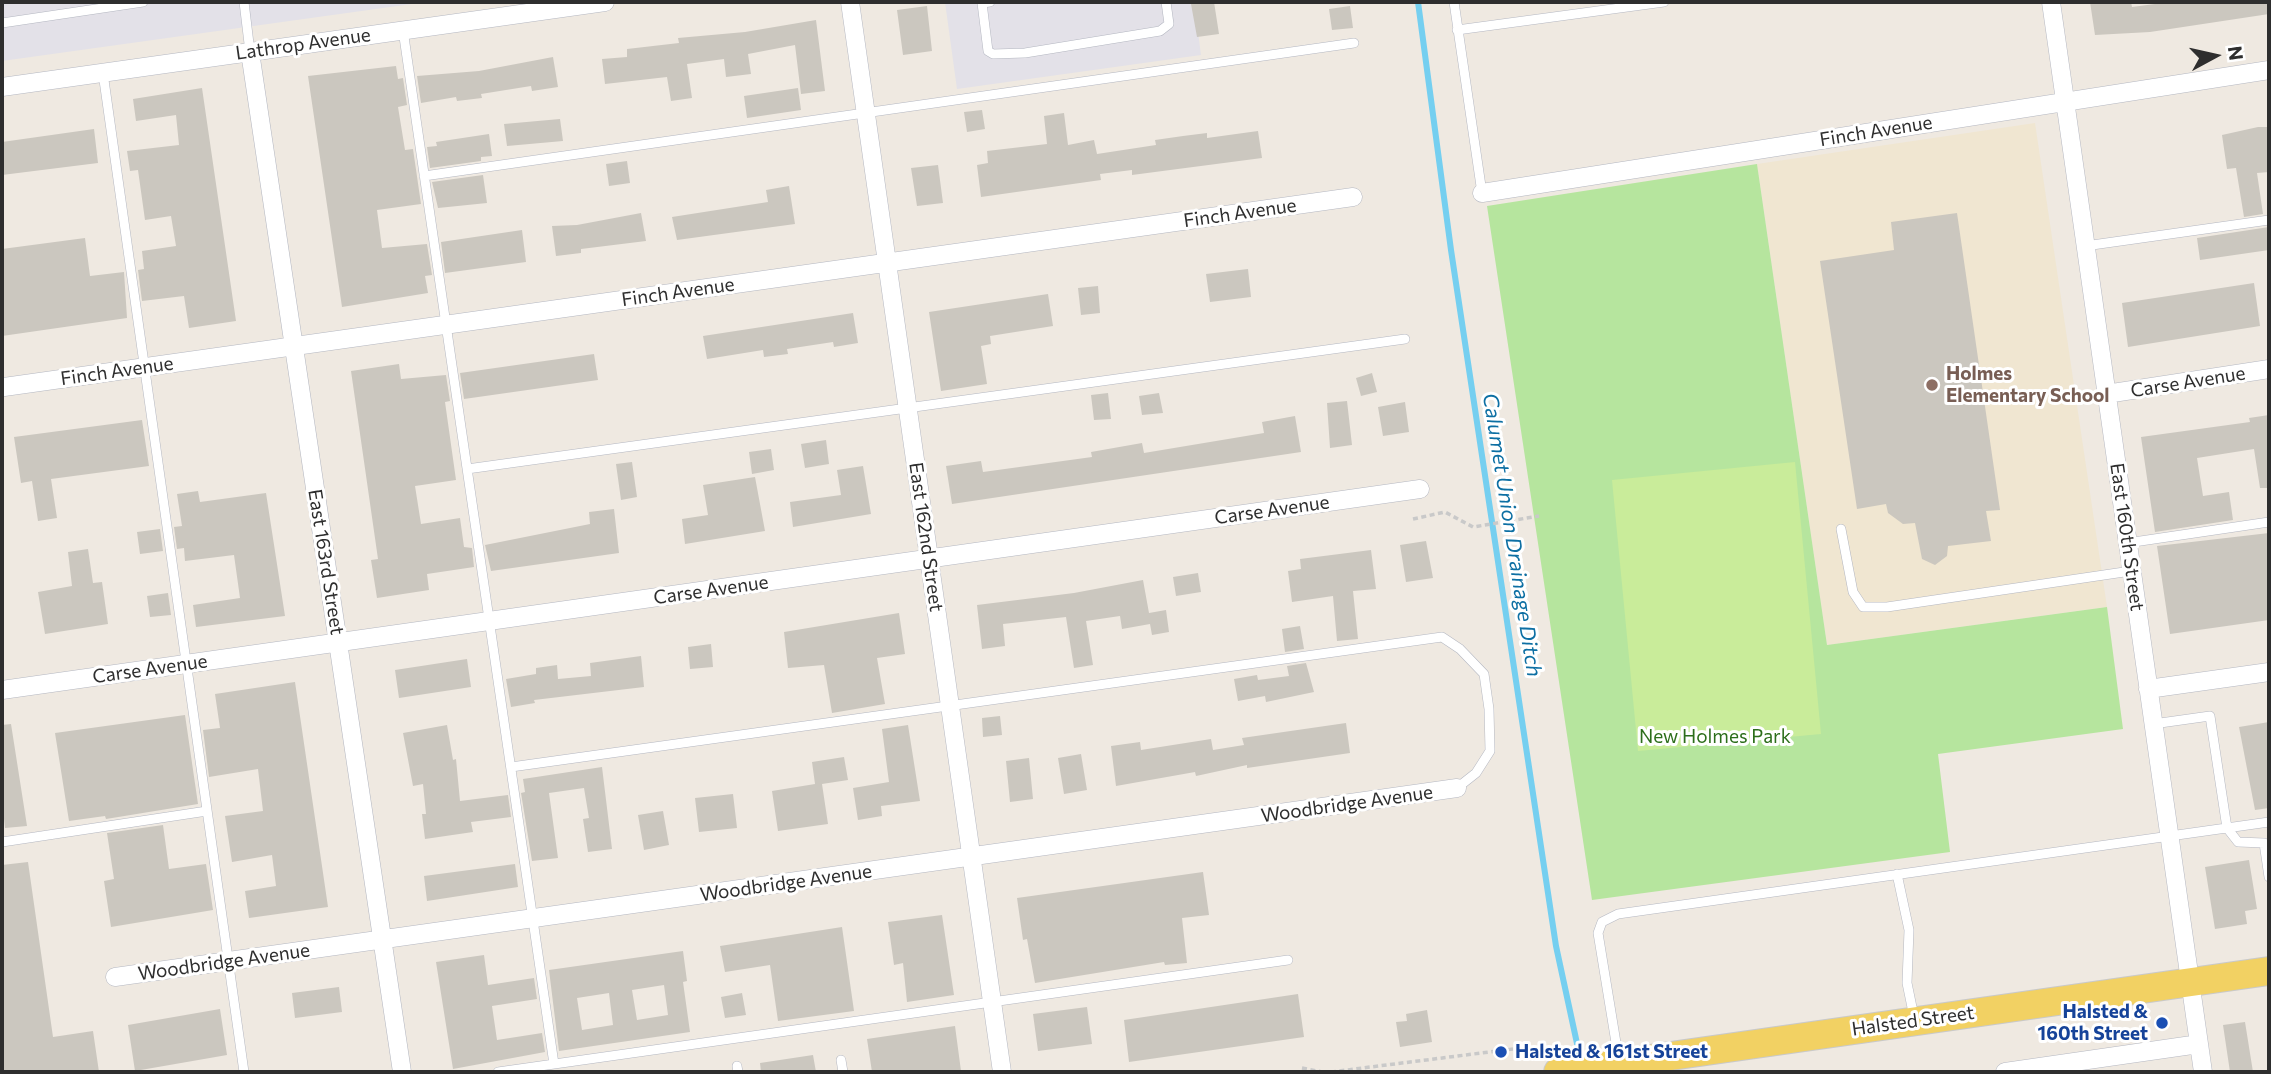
<!DOCTYPE html>
<style>
body{margin:0}
#map{position:relative;width:2271px;height:1074px;overflow:hidden;background:#efe9e1;font-family:Commissioner,sans-serif}
canvas{display:block}
.frame{position:absolute;inset:0;border:4px solid #2e2e2e;pointer-events:none}
.north{position:absolute;left:2180px;top:21px;width:70px;height:70px;-webkit-text-stroke:5px #fff;paint-order:stroke;rotate:82deg;font-size:19px;font-weight:700;line-height:28px;text-align:center;color:#2e2e2e}
.north::after{content:'';display:block;margin:auto;width:24px;height:32px;background:#2e2e2e;clip-path:polygon(50% 0,100% 100%,50% 72%,0 100%)}
</style>
<div id="map">
<canvas width="2271" height="1074"></canvas>
<div class="frame"></div>
<div class="north">N</div>
</div>
<script>
const context = document.querySelector('canvas').getContext('2d');
context.lineJoin = 'round';
function fill(path, color) { context.fillStyle = color; context.fill(path, 'evenodd'); }
const shape = rows => new Path2D(rows.map(r => 'M' + r).join(''));
function trace(path, color, width, dash) { context.strokeStyle = color; context.lineWidth = width; context.lineCap = dash ? 'butt' : 'round'; context.setLineDash(dash || []); context.stroke(path); }
function drawText(font, color, halo, rows, align = 'center') {
  context.font = font + ' Commissioner,sans-serif'; context.lineWidth = 6; context.setLineDash([]); context.textBaseline = 'middle'; context.strokeStyle = halo; context.fillStyle = color; for (const [text, x, y, turn = 0] of rows) {
    context.save(); context.translate(x, y); context.rotate((+turn || 0) * Math.PI / 180); context.textAlign = isNaN(turn) ? turn : align; if (halo) context.strokeText(text, 0, 0); context.fillText(text, 0, 0); context.restore();
  }
}
const industrial = shape([
 [2,2,426,2,2,61],
 [945,2,1194,2,1201,55,957,89]
]);
const education = shape([
 [2035,123,2107,607,1827,645,1757,164]
]);
const green = shape([
 [1757,164,1827,645,2107,607,2123,729,1938,754,1950,852,1592,900,1487,206]
]);
const pitch = shape([
 [1795,462,1821,734,1638,751,1612,480]
]);
const stream = shape([
 [1418,2,1451,250,1556,946,1581,1062]
]);
const building = shape([
 [1214,2,1219,34,1197,37,1191,4],
 [2090,2,2131,2,2132,7,2170,2,2269,2,2269,14,2150,32,2095,35],
 [927,6,932,51,903,55,897,10],
 [1350,6,1353,28,1332,30,1329,9],
 [816,20,825,91,801,94,795,45,748,54,751,74,726,77,724,59,687,64,692,98,671,101,667,77,605,84,602,59,627,57,627,49,679,43,678,38,745,32],
 [553,57,558,87,532,91,531,86,481,94,482,98,457,101,456,97,421,103,417,76,479,71],
 [396,66,398,79,403,78,407,105,398,107,405,150,413,149,421,204,377,210,382,248,427,244,432,275,425,276,428,293,342,307,308,76],
 [202,88,236,321,189,328,184,296,142,301,138,270,144,269,142,251,176,246,171,216,145,220,138,170,130,171,127,151,179,145,176,115,136,121,133,99],
 [798,88,801,110,747,118,744,96],
 [982,110,985,129,967,132,964,112],
 [1064,113,1068,145,1094,140,1097,154,1156,145,1155,140,1183,136,1207,133,1207,138,1258,131,1262,158,1132,175,1132,170,1100,174,1101,180,981,197,977,165,988,163,987,151,1047,144,1044,116],
 [560,119,563,141,507,146,504,124],
 [2258,127,2269,127,2269,172,2257,173,2263,214,2244,217,2236,168,2227,169,2222,135],
 [94,129,98,163,2,175,2,142],
 [489,134,492,156,481,157,481,161,430,168,427,147,437,146,436,142],
 [627,161,630,183,609,186,606,164],
 [938,165,943,203,917,206,911,168],
 [483,175,487,203,438,208,432,182],
 [789,186,795,224,677,240,672,217,768,202,766,190],
 [641,213,646,241,581,249,581,253,556,256,552,226,577,225],
 [1957,213,2000,510,1986,511,1991,541,1948,546,1947,556,1935,565,1922,559,1915,523,1903,524,1888,513,1886,504,1857,509,1820,261,1894,250,1891,222],
 [2269,227,2269,250,2200,260,2197,238],
 [522,230,526,262,445,273,441,242],
 [85,238,90,276,124,272,127,318,2,336,2,249],
 [1248,269,1251,297,1210,302,1206,274],
 [2254,283,2260,326,2128,347,2122,303],
 [1098,286,1100,313,1081,315,1078,288],
 [1048,294,1053,326,990,336,991,344,981,346,987,384,941,391,929,312],
 [853,313,858,343,834,347,833,342,787,349,788,354,764,357,763,350,707,359,703,336],
 [594,354,598,380,464,399,460,373],
 [399,364,401,379,446,375,450,401,445,402,456,480,415,486,421,524,460,518,464,547,472,548,474,567,427,574,429,590,377,598,371,560,378,559,351,371],
 [1372,373,1377,392,1361,396,1356,378],
 [1108,393,1111,419,1094,420,1091,395],
 [1159,393,1163,413,1142,415,1139,396],
 [1347,401,1352,445,1330,448,1327,403],
 [1405,402,1409,432,1383,436,1378,407],
 [2269,415,2269,488,2260,488,2254,449,2197,458,2203,496,2229,492,2233,520,2155,532,2141,437,2250,422,2249,418],
 [1295,416,1301,452,952,504,946,466,981,461,983,472,1092,457,1091,452,1142,443,1144,453,1264,433,1262,422],
 [142,420,149,466,51,479,57,518,38,521,32,481,21,483,14,437],
 [826,440,829,464,805,468,801,444],
 [771,449,774,470,752,474,749,452],
 [632,462,637,497,621,500,616,464],
 [863,466,871,514,793,527,790,502,841,495,837,470],
 [755,477,765,531,685,544,682,519,708,515,703,485],
 [198,491,200,502,266,493,285,616,196,627,193,605,240,598,234,555,185,561,184,548,177,549,174,527,182,526,177,494],
 [614,509,619,553,491,571,485,545,590,524,589,512],
 [160,529,163,551,140,554,137,532],
 [2269,533,2269,620,2170,634,2157,546],
 [1426,541,1433,578,1406,582,1400,545],
 [88,549,93,583,102,582,108,624,45,634,38,592,72,586,68,552],
 [1371,550,1376,589,1353,591,1358,639,1337,641,1333,596,1292,602,1288,571,1301,569,1300,559],
 [1198,573,1201,592,1176,596,1173,577],
 [1143,580,1149,613,1166,610,1169,632,1152,635,1150,624,1122,629,1120,616,1086,621,1093,665,1074,668,1066,617,1003,624,1005,646,982,649,977,605,1074,593],
 [168,593,171,615,150,617,147,596],
 [899,613,905,654,877,658,885,704,832,713,824,665,788,668,784,632],
 [1300,626,1304,649,1285,652,1282,629],
 [711,644,713,667,690,669,688,647],
 [641,656,644,687,534,700,535,703,511,707,506,679,536,674,536,668,557,665,558,679,591,676,590,663],
 [467,659,471,687,399,698,395,670],
 [1306,663,1314,692,1266,702,1265,696,1238,701,1234,679,1257,675,1258,680,1289,676,1287,666],
 [295,682,328,907,249,918,245,891,276,886,272,855,232,862,225,816,263,811,258,769,209,777,203,730,220,728,215,694],
 [185,715,198,804,106,819,105,816,69,821,55,733],
 [1000,716,1002,735,983,737,982,718],
 [2269,722,2269,808,2255,810,2239,727],
 [1346,723,1350,753,1247,768,1247,765,1196,776,1195,772,1116,786,1111,746,1140,742,1141,750,1211,739,1213,750,1244,745,1242,738],
 [11,724,27,826,5,828,2,800,2,725],
 [447,725,453,760,456,759,460,801,508,795,511,817,471,822,473,832,425,839,422,814,426,814,423,784,413,786,403,733],
 [908,725,920,801,881,806,882,816,858,820,853,788,889,782,882,729],
 [1081,754,1087,790,1064,794,1058,758],
 [844,757,848,780,822,784,828,824,778,831,772,791,815,784,812,762],
 [1029,758,1033,799,1010,802,1006,761],
 [602,767,612,849,588,852,583,819,589,818,584,788,549,793,558,858,532,861,521,793,525,792,523,779],
 [733,794,737,828,699,832,695,798],
 [663,811,669,845,644,850,638,815],
 [163,825,169,869,206,864,213,910,111,927,104,881,114,879,107,833],
 [2249,860,2257,909,2245,911,2247,924,2215,929,2205,867],
 [28,862,53,1037,93,1031,99,1072,2,1072,2,865],
 [515,864,518,887,427,901,424,876],
 [1203,872,1209,915,1182,918,1187,963,1165,965,1164,962,1035,983,1027,939,1023,940,1017,898],
 [942,915,954,995,907,1002,903,963,894,965,888,922],
 [842,927,854,1011,778,1021,770,965,725,972,720,946],
 [683,951,687,981,683,982,690,1032,559,1051,549,970],
 [664,985,668,1015,637,1020,632,990],
 [609,993,613,1025,582,1030,577,998],
 [484,955,488,985,534,978,537,999,492,1006,497,1040,542,1033,545,1052,453,1069,436,962],
 [339,987,342,1012,295,1018,292,993],
 [742,993,746,1015,725,1018,721,997],
 [1298,994,1304,1037,1129,1062,1124,1020],
 [1087,1007,1092,1044,1038,1051,1033,1014],
 [220,1009,227,1055,135,1071,128,1025],
 [1427,1010,1432,1042,1400,1047,1396,1022,1407,1021,1406,1014],
 [2245,1022,2253,1072,2230,1072,2223,1025],
 [955,1026,961,1071,872,1072,867,1039],
 [813,1055,816,1072,761,1072,760,1063]
]);
const path = shape([
 [1413,519,1445,512,1473,527,1539,516],
 [1302,1068,1322,1072],
 [1331,1072,1513,1049]
]);
const lane = shape([
 [244,2,250,52],
 [990,2,982,3,988,51,993,54,1025,53,1160,31,1169,24,1166,2],
 [1454,2,1482,193],
 [2,23,143,2],
 [403,30,554,1064],
 [1457,30,1664,2],
 [103,73,244,1072],
 [424,176,1354,43],
 [2085,246,2269,220],
 [467,469,1405,339],
 [1841,529,1853,592,1863,607,1887,607,2131,571],
 [2127,543,2269,522],
 [2153,724,2210,716,2227,828,2238,842,2264,843,2269,877],
 [511,767,1442,637,1460,649,1484,674,1489,709,1490,751,1476,773,1457,788],
 [2,842,207,811],
 [1897,874,1909,930,1907,983,1914,1017],
 [841,1060,843,1072],
 [1619,1061,1598,933,1602,922,1618,914,2269,822],
 [737,1066,738,1072],
 [498,1072,1288,960]
]);
const street = shape([
 [850,2,1002,1072],
 [2051,2,2203,1072],
 [250,52,402,1072],
 [2,87,605,2],
 [1482,193,2269,70],
 [4,387,1353,197],
 [2106,394,2269,369],
 [2148,689,2269,672],
 [2,690,1420,489],
 [115,977,1457,788],
 [2005,1072,2199,1044]
]);
const primary = shape([
 [1558,1072,2269,971]
]);
const markers = [
 [1932,385,7,"#8d6e63"],
 [2162,1023,7,"#1a4fb4"],
 [1501,1052,7,"#1a4fb4"]
];
const streetNames = [
 ["Lathrop Avenue",303,44,-8],
 ["Finch Avenue",1876,131,-9],
 ["Finch Avenue",1240,213,-8],
 ["Finch Avenue",678,292,-8],
 ["Finch Avenue",117,371,-8],
 ["Carse Avenue",2188,382,-9],
 ["Carse Avenue",1272,510,-8],
 ["East 162nd Street",926,537,82],
 ["East 160th Street",2127,537,82],
 ["East 163rd Street",326,562,81],
 ["Carse Avenue",711,590,-8],
 ["Carse Avenue",150,669,-8],
 ["Woodbridge Avenue",1347,804,-8],
 ["Woodbridge Avenue",786,883,-8],
 ["Woodbridge Avenue",224,962,-8],
 ["Halsted Street",1913,1021,-8]
];
const educationNames = [
 ["Holmes",1946,374],
 ["Elementary School",1946,396]
];
const parkNames = [
 ["New Holmes Park",1715,737]
];
const transitNames = [
 ["Halsted &",2148,1012],
 ["160th Street",2148,1034],
 ["Halsted & 161st Street",1515,1052,"left"]
];
const waterNames = [
 ["Calumet Union Drainage Ditch",1512,535,81]
];
fill(industrial, '#e3e1e8');
fill(education, '#f0e6d1');
fill(green, '#b6e59e');
fill(pitch, '#c9ec9a');
trace(stream, '#75cff0', 6);
fill(building, '#cbc7bf');
trace(lane, '#b4b7c1', 10);
trace(street, '#b4b7c1', 19);
trace(primary, '#c9c9c9', 30);
trace(path, '#c9c9c9', 3.5, [5, 3.5]);
trace(lane, '#fff', 9);
trace(street, '#fff', 18);
trace(primary, '#f2d163', 28);
for (const [x, y, r, color] of markers) { const dot = new Path2D(); dot.arc(x, y, r, 0, 2 * Math.PI); context.fillStyle = color; context.fill(dot); trace(dot, '#fff', 2.5); }
drawText('19px', '#2e2e2e', '#fff', streetNames);
drawText('bold 19px', '#785e54', '#fff', educationNames, 'left');
drawText('19px', '#2c6e1b', '#fff', parkNames);
drawText('bold 19px', '#164399', '#fff', transitNames, 'right');
drawText('italic 21px', '#0d6fa3', '#fff', waterNames);
</script>
